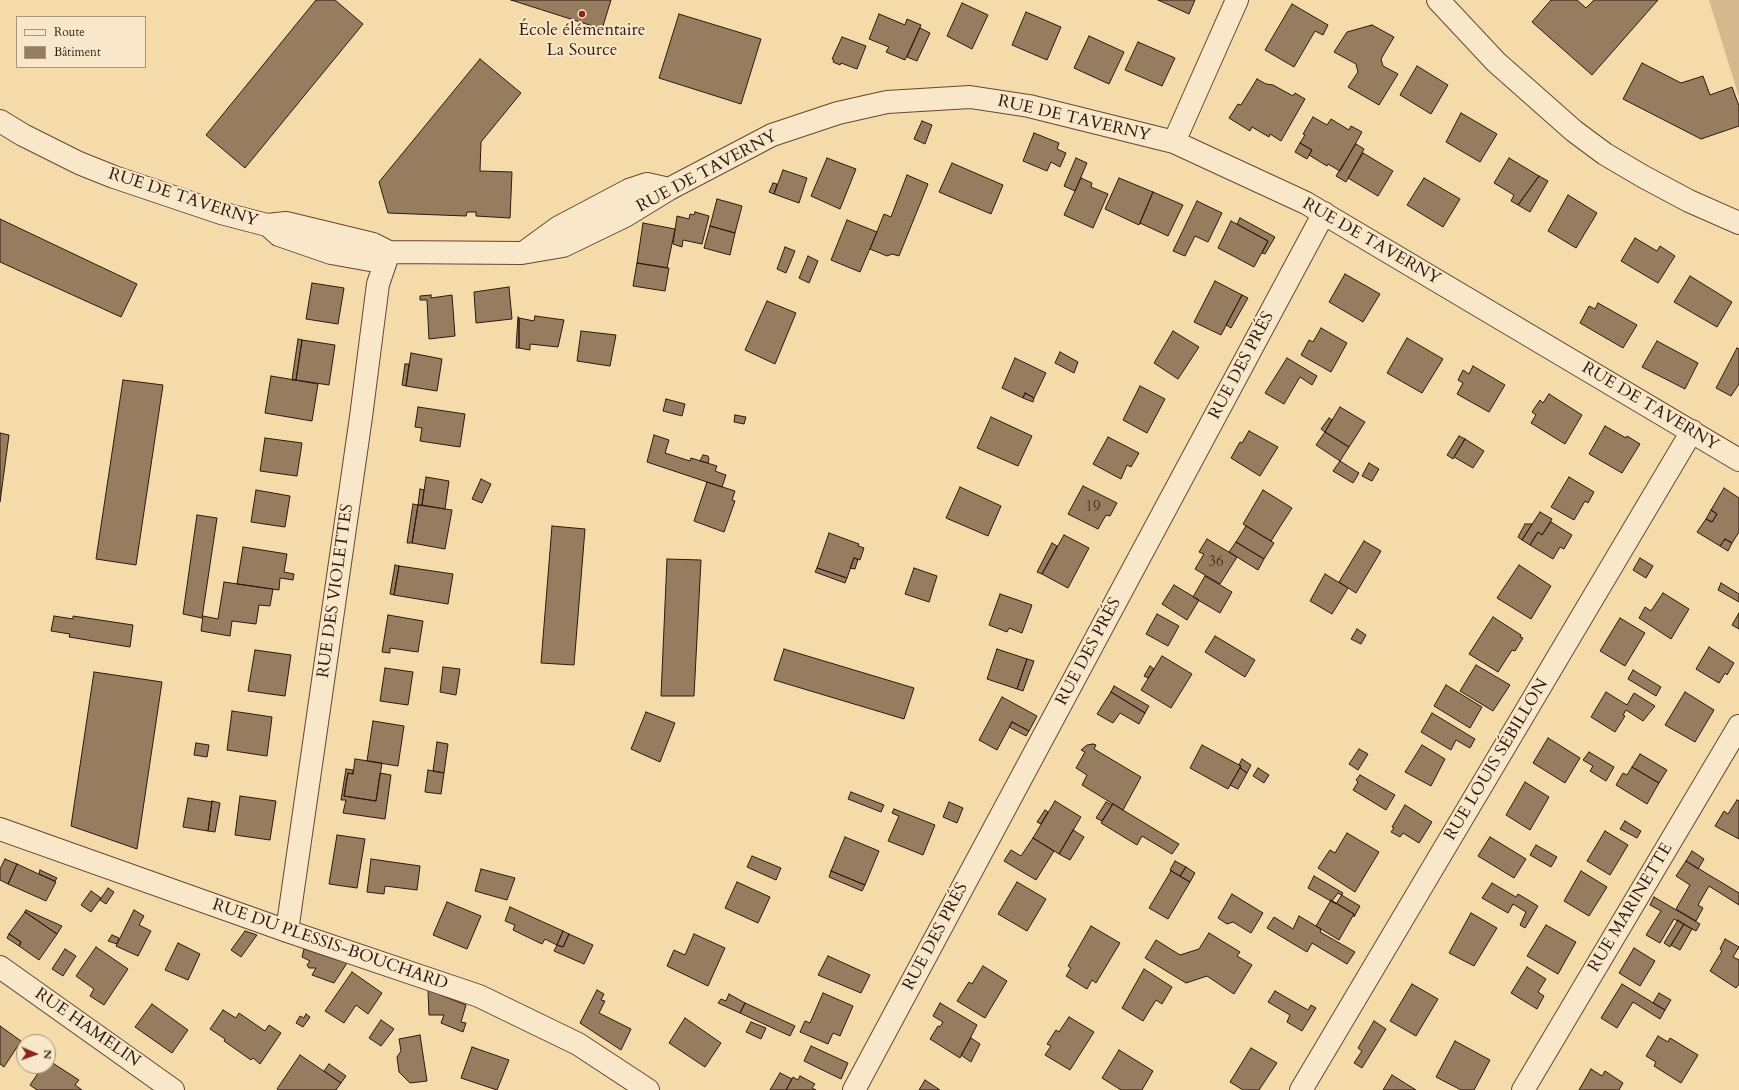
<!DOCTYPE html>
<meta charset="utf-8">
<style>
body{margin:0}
#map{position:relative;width:1739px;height:1090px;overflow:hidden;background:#f5daaa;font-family:Cardo,serif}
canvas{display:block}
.legend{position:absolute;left:16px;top:16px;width:130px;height:52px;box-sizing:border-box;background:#f8e7c8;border:1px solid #a9947e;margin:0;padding:5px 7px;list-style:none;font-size:12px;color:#32180e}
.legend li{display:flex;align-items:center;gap:8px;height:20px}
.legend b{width:20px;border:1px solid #a9947e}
.north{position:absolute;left:16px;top:1034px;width:40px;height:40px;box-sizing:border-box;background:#f8e7c8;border:1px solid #a9947e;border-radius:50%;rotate:92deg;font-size:11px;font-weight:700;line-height:16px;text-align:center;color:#32180e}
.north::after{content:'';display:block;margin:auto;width:14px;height:18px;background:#8f2418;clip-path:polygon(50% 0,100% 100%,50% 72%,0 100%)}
</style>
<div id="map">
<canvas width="1739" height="1090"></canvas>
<ul class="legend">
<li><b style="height:5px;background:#f8e7c8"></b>Route</li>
<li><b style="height:11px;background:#977d5f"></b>Bâtiment</li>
</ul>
<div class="north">N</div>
</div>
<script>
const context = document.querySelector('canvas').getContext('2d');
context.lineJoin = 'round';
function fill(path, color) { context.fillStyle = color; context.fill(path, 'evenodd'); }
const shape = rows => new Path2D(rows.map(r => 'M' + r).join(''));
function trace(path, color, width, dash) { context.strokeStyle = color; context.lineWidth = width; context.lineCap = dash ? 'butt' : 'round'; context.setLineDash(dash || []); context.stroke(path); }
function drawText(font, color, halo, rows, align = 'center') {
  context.font = font + ' Cardo,serif'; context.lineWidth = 4; context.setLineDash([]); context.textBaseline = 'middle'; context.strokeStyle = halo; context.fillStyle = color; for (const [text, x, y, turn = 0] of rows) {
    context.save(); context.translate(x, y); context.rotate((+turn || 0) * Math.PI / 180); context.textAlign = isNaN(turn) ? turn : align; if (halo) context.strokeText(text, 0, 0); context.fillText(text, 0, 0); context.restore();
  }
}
const green = shape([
 [1709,0,1739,0,1739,97]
]);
const building = shape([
 [316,0,335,0,363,24,245,168,206,135,316,0],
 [511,0,611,0,602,29,511,0],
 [1158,0,1195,0,1189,14,1158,0],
 [1551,0,1577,0,1586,8,1594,0,1658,0,1592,75,1532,22,1551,0],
 [962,3,988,15,972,49,947,36,962,3],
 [1292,4,1328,25,1323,35,1315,31,1294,67,1265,50,1292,4],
 [1026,12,1061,27,1047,60,1012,45,1026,12],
 [679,14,761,39,741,104,659,78,679,14],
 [879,14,905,25,907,19,921,25,905,60,886,52,889,47,869,39,879,14],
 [1372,25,1394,37,1381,59,1383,66,1398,74,1379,105,1348,87,1358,72,1356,64,1334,52,1347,32,1372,25],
 [920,28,930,33,917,61,907,57,920,28],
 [1089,36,1124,52,1109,84,1074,68,1089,36],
 [842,37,866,46,857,69,841,63,840,65,833,62,834,60,832,59,842,37],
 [1138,42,1175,58,1162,86,1125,70,1138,42],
 [480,59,521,93,481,142,480,171,512,172,510,218,476,216,476,212,467,212,466,216,388,213,379,182,480,59],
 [1642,63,1681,83,1703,76,1710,95,1732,87,1739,106,1739,126,1701,139,1623,99,1642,63],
 [1417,66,1448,85,1431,114,1400,95,1417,66],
 [1257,79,1266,84,1273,85,1293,96,1295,93,1305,99,1281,141,1270,134,1269,137,1252,127,1250,131,1229,118,1238,104,1241,105,1257,79],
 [1461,113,1497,134,1480,162,1446,142,1461,113],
 [1313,117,1327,125,1331,119,1349,130,1351,126,1362,132,1340,171,1328,164,1327,166,1309,155,1312,150,1300,143,1305,135,1303,134,1313,117],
 [922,121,932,125,925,144,914,139,922,121],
 [1034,133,1059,143,1057,149,1066,153,1060,167,1051,162,1047,171,1023,161,1034,133],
 [1300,143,1312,150,1307,159,1295,152,1300,143],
 [1356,144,1364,149,1346,182,1336,176,1356,144],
 [1363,153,1393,171,1378,196,1348,178,1363,153],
 [827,158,856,169,840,209,811,196,827,158],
 [1076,158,1087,163,1075,191,1064,186,1076,158],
 [1509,158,1539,176,1518,205,1511,201,1514,195,1494,183,1509,158],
 [952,163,1003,185,991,214,939,192,952,163],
 [783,170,807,178,799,203,774,194,783,170],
 [907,175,928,184,899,256,892,254,887,256,870,249,884,214,891,217,907,175],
 [1539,176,1548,181,1530,212,1518,205,1539,176],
 [1081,178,1092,183,1091,187,1108,194,1093,228,1064,215,1081,178],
 [1119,178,1153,192,1139,225,1105,209,1119,178],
 [1424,178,1460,199,1443,227,1407,205,1424,178],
 [773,183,777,184,774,194,769,192,773,183],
 [1153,192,1183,205,1168,236,1140,223,1153,192],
 [1568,195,1597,213,1576,248,1548,231,1568,195],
 [717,199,742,206,735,233,710,226,717,199],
 [1197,201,1222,213,1208,242,1195,236,1185,256,1173,251,1197,201],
 [695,212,709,216,702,244,683,240,682,247,673,244,677,216,689,219,690,214,694,215,695,212],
 [1240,218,1275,237,1265,254,1262,253,1268,241,1237,224,1240,218],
 [0,219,137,284,121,317,0,262,0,219],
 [847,220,877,232,860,272,831,260,847,220],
 [1231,221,1268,241,1254,267,1218,248,1231,221],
 [643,223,675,229,667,268,637,263,643,223],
 [710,226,735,233,730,255,704,248,710,226],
 [1635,238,1657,251,1660,246,1675,256,1658,283,1621,261,1635,238],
 [785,247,795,251,786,273,777,269,785,247],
 [808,256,818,261,809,283,799,278,808,256],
 [637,263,669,268,665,291,633,286,637,263],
 [1345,274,1380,294,1363,322,1329,302,1345,274],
 [1690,276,1732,302,1717,327,1674,302,1690,276],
 [1215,281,1242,295,1221,335,1194,322,1215,281],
 [312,283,344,288,338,324,306,319,312,283],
 [509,287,512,319,476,323,474,292,509,287],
 [431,295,431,298,452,295,455,336,429,339,427,300,420,300,420,296,431,295],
 [1242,295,1248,298,1231,328,1226,325,1242,295],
 [767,301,796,313,775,364,745,350,767,301],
 [1598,303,1637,325,1623,348,1580,323,1589,306,1595,309,1598,303],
 [535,316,564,320,558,347,530,344,530,350,519,348,519,318,534,321,535,316],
 [518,317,519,318,519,348,516,348,518,317],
 [1321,328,1347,343,1331,372,1301,355,1309,340,1313,342,1321,328],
 [581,331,616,335,610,366,577,361,581,331],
 [1173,331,1199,347,1178,379,1154,363,1173,331],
 [1407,338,1443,359,1422,393,1387,373,1407,338],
 [298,339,302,340,296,380,292,380,298,339],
 [302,340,335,345,329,385,296,380,302,340],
 [1657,341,1698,363,1685,389,1642,367,1657,341],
 [1737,348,1739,349,1739,384,1731,396,1716,388,1737,348],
 [1060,352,1078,362,1074,373,1055,363,1060,352],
 [411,353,442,359,437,391,406,386,411,353],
 [1015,358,1046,373,1034,398,1025,393,1023,398,1002,388,1015,358],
 [1287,358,1317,376,1312,385,1300,377,1284,404,1265,393,1287,358],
 [405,364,409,364,406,386,402,385,405,364],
 [1473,366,1505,385,1489,412,1457,394,1463,383,1458,380,1463,370,1469,374,1473,366],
 [271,376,318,384,312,421,265,413,271,376],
 [123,380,163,385,136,565,96,559,123,380],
 [1140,386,1165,399,1147,433,1123,420,1140,386],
 [1025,393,1034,398,1033,402,1023,398,1025,393],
 [1549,394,1582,415,1565,444,1531,423,1536,415,1532,412,1540,400,1543,403,1549,394],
 [666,399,685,404,682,416,663,411,666,399],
 [418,407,465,414,460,447,420,441,422,428,415,427,418,407],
 [1340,407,1365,422,1349,447,1325,432,1340,407],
 [735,415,746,417,744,424,734,422,735,415],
 [991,417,1032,436,1018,466,977,448,991,417],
 [1329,418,1332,420,1325,432,1321,429,1329,418],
 [1605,426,1626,438,1627,436,1640,444,1622,473,1589,454,1605,426],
 [1249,431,1278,447,1260,476,1231,458,1240,442,1242,443,1249,431],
 [1325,432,1349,447,1340,461,1316,445,1325,432],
 [0,433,9,435,0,502,0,433],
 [654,435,669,440,665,453,690,461,691,458,717,466,715,471,726,475,722,487,647,462,654,435],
 [1459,436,1465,439,1453,459,1447,455,1459,436],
 [1108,437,1139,453,1131,467,1127,465,1121,479,1093,464,1108,437],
 [265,438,302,443,297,476,260,471,265,438],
 [1465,439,1484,451,1473,468,1454,457,1465,439],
 [703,455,708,456,709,459,708,463,700,461,703,455],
 [1340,461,1359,473,1353,483,1333,471,1340,461],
 [1369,463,1379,469,1372,481,1362,476,1369,463],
 [426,477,449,481,445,509,422,505,426,477],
 [1569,477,1594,492,1588,503,1585,501,1574,520,1551,507,1569,477],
 [481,479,491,484,482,503,472,499,481,479],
 [707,482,735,491,732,500,735,501,724,532,694,521,707,482],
 [1083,486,1117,503,1110,516,1106,515,1098,529,1068,514,1083,486],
 [960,487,1001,506,988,536,946,518,960,487],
 [1724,488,1739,498,1739,532,1732,543,1725,539,1720,546,1697,532,1706,519,1712,522,1717,514,1711,510,1724,488],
 [420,489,424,490,422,505,418,505,420,489],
 [256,490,290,496,285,527,251,522,256,490],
 [1263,490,1292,508,1271,541,1243,524,1263,490],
 [413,504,418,505,412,543,407,543,413,504],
 [418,505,452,510,445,549,412,543,418,505],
 [1711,510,1717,514,1712,522,1706,519,1711,510],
 [1540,512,1552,519,1542,535,1538,532,1530,545,1522,540,1540,512],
 [197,515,217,518,202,618,183,614,197,515],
 [1551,522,1572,535,1564,549,1560,547,1553,559,1530,545,1538,532,1542,535,1551,522],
 [1525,524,1532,524,1522,540,1518,537,1525,524],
 [552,526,585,529,574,665,541,663,552,526],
 [1246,526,1274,543,1264,559,1236,542,1246,526],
 [829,533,859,544,858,546,864,548,860,560,854,558,847,578,817,568,829,533],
 [1064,535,1089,548,1068,588,1042,574,1064,535],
 [1207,539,1237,557,1220,584,1195,569,1204,554,1199,552,1207,539],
 [1725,539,1732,543,1728,551,1720,546,1725,539],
 [1364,541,1381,551,1356,593,1339,582,1364,541],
 [1236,542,1264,559,1258,570,1229,552,1236,542],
 [1052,543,1057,546,1042,574,1037,572,1052,543],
 [243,547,287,554,284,572,294,574,293,580,280,578,279,590,237,584,243,547],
 [854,558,858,559,855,569,850,568,854,558],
 [1640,558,1653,566,1646,578,1633,570,1640,558],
 [667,559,701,560,694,696,661,696,667,559],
 [395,565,399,566,394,595,390,594,395,565],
 [1519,565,1551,586,1531,619,1497,598,1519,565],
 [399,566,453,574,448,604,394,595,399,566],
 [817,568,847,578,845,583,815,572,817,568],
 [914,568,937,576,929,602,905,594,914,568],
 [1325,574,1348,588,1332,614,1310,601,1325,574],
 [1205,576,1232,592,1220,613,1193,597,1205,576],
 [224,582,273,589,270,606,259,605,256,624,232,621,230,636,201,631,203,616,218,619,224,582],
 [1721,583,1739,594,1739,602,1718,590,1721,583],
 [1174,585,1199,600,1187,620,1162,604,1174,585],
 [1663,593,1689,609,1671,639,1639,618,1645,607,1651,611,1663,593],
 [1000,594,1032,605,1022,633,1009,628,1007,632,989,625,1000,594],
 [1739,613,1739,629,1732,625,1739,613],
 [1157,614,1179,626,1168,646,1146,634,1157,614],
 [388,615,423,621,418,652,390,648,390,653,382,652,388,615],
 [54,616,73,619,73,616,133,625,130,647,69,637,70,634,51,631,54,616],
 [1493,617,1521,635,1520,637,1523,638,1515,651,1512,650,1498,672,1469,654,1493,617],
 [1620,618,1645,633,1625,666,1600,651,1620,618],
 [1357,629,1366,635,1361,644,1351,639,1357,629],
 [1215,636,1255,660,1245,677,1205,652,1215,636],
 [1709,647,1734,663,1727,675,1725,673,1719,683,1696,669,1709,647],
 [784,649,914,688,904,719,774,680,784,649],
 [997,649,1027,659,1017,689,987,679,997,649],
 [255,650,291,655,285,696,248,691,255,650],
 [1162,656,1192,674,1171,708,1141,690,1162,656],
 [1027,659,1034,661,1023,691,1017,689,1027,659],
 [1476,665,1510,685,1493,711,1460,691,1476,665],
 [1150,666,1154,669,1148,678,1144,676,1150,666],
 [443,667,460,669,456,695,440,692,443,667],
 [385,668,413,672,408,705,380,701,385,668],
 [1633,670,1661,687,1656,696,1628,679,1633,670],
 [94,672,162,682,137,849,71,826,94,672],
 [1446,685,1482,707,1470,728,1434,706,1446,685],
 [1114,686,1149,706,1145,713,1111,692,1114,686],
 [1111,692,1145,713,1139,724,1120,713,1113,723,1097,714,1111,692],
 [1606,692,1627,705,1634,693,1655,706,1643,721,1626,710,1623,715,1625,716,1615,732,1591,717,1606,692],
 [1685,692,1714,710,1695,742,1665,725,1685,692],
 [1002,697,1037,716,1029,731,1012,722,997,750,979,740,1002,697],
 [232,711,272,717,267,756,227,750,232,711],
 [646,712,675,723,660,762,631,749,646,712],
 [1432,713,1475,739,1470,748,1456,740,1451,750,1421,732,1432,713],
 [373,721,404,726,398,766,367,761,373,721],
 [1012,722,1029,731,1026,736,1009,727,1012,722],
 [1548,738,1580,758,1565,783,1533,763,1548,738],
 [437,742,448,744,444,773,433,771,437,742],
 [196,743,209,745,207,757,194,755,196,743],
 [1093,744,1096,745,1094,749,1141,777,1123,810,1082,785,1087,775,1076,768,1085,752,1081,750,1087,745,1093,744],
 [1202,745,1241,766,1228,789,1190,768,1202,745],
 [1422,745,1445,759,1431,786,1405,772,1422,745],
 [1359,749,1368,754,1358,770,1349,764,1359,749],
 [1589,752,1614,767,1606,781,1590,771,1593,766,1583,760,1589,752],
 [1640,754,1667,770,1659,783,1632,767,1640,754],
 [355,759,382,763,376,801,344,796,348,773,353,774,355,759],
 [1242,759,1251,765,1247,773,1240,768,1241,766,1239,765,1242,759],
 [1632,767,1659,783,1647,804,1616,785,1623,773,1627,775,1632,767],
 [1240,768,1247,773,1238,789,1230,785,1240,768],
 [1258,768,1269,775,1264,783,1253,776,1258,768],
 [346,769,353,770,353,774,348,773,344,796,376,801,380,773,391,775,385,819,343,813,346,800,341,800,346,769],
 [428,770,444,773,441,794,425,792,428,770],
 [1360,775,1395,795,1386,810,1353,790,1358,782,1356,780,1360,775],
 [1525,782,1549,797,1530,830,1506,815,1525,782],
 [851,792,884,805,881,812,848,799,851,792],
 [240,796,276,801,270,840,235,835,240,796],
 [188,798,212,802,208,831,183,827,188,798],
 [1737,800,1739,801,1739,839,1715,826,1724,811,1728,814,1737,800],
 [212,801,220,803,215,832,208,831,212,801],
 [1055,801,1081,817,1059,854,1033,838,1055,801],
 [949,802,963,808,957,823,943,817,949,802],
 [1106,802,1112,805,1102,821,1096,818,1106,802],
 [1113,804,1179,844,1172,854,1142,836,1137,845,1101,823,1113,804],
 [1405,805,1432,822,1419,843,1403,833,1400,837,1391,832,1394,828,1392,827,1405,805],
 [894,809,935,825,923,855,888,841,899,816,892,813,894,809],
 [1045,810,1048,812,1041,824,1037,822,1045,810],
 [1625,821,1641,831,1637,838,1620,829,1625,821],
 [1073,830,1084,837,1070,860,1059,854,1073,830],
 [1605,831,1628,845,1610,875,1587,861,1605,831],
 [1347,833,1379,852,1355,892,1318,868,1330,850,1335,853,1347,833],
 [337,835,365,839,357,888,329,884,337,835],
 [845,837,879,851,865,885,831,871,845,837],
 [1490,837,1526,859,1514,878,1478,856,1490,837],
 [1033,838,1054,851,1036,880,1004,861,1011,850,1021,856,1033,838],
 [1536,845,1557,857,1551,867,1530,855,1536,845],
 [1692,851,1704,859,1698,869,1686,861,1692,851],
 [752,856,781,868,776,880,747,867,752,856],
 [5,859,17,864,8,884,0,880,0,869,5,859],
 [371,859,420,866,417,890,385,886,384,894,367,892,371,859],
 [1175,861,1186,867,1180,876,1170,870,1175,861],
 [1686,861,1739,893,1739,905,1709,886,1698,905,1703,908,1696,921,1676,909,1690,885,1676,876,1686,861],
 [17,864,56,882,46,901,8,884,17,864],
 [1186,867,1195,873,1190,882,1180,876,1186,867],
 [481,869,515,878,507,900,475,891,481,869],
 [40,870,57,878,55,881,39,874,40,870],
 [831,871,865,885,862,891,829,877,831,871],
 [1171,871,1190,882,1168,919,1149,908,1171,871],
 [1581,871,1607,887,1589,916,1564,901,1581,871],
 [1314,876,1343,893,1336,904,1308,888,1314,876],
 [737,882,770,897,758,923,725,908,737,882],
 [1017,882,1046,899,1027,931,998,914,1017,882],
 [1492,883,1516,897,1518,894,1538,906,1525,928,1520,925,1526,912,1513,904,1508,913,1482,898,1492,883],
 [108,888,114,892,106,904,100,900,108,888],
 [91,891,101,898,91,912,81,905,91,891],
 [1338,893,1360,906,1354,917,1354,914,1332,901,1338,893],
 [1232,894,1263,913,1251,933,1233,922,1227,924,1218,918,1232,894],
 [1654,897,1700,924,1696,931,1674,919,1660,943,1646,935,1661,911,1650,905,1654,897],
 [1331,900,1354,914,1339,940,1316,926,1331,900],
 [447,902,481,916,467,949,433,935,447,902],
 [510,907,563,931,557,945,545,939,542,944,513,930,515,925,505,921,510,907],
 [26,910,62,926,57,934,25,912,26,910],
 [134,910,144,916,139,925,151,931,138,956,116,946,134,910],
 [25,912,57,934,39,960,19,946,21,942,9,934,25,912],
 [1471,913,1497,928,1474,966,1449,953,1471,913],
 [1299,916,1321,929,1320,932,1355,952,1347,964,1312,943,1307,952,1267,928,1274,917,1293,929,1299,916],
 [1678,920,1684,924,1670,947,1664,943,1678,920],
 [1684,924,1692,929,1680,950,1671,945,1684,924],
 [1546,925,1576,942,1558,974,1527,956,1546,925],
 [1091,926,1120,943,1096,983,1092,980,1087,989,1066,976,1071,968,1068,966,1091,926],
 [245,931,257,935,241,957,231,950,245,931],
 [563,931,569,934,563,947,557,945,563,931],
 [1209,933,1240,952,1237,956,1252,965,1234,994,1207,976,1186,983,1145,958,1156,940,1180,955,1199,949,1209,933],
 [9,934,21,942,19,946,7,938,9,934],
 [569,934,593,945,584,964,554,951,557,945,563,947,569,934],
 [694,934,725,948,708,986,667,966,674,950,685,955,694,934],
 [112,935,119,938,117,944,108,941,112,935],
 [1725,939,1739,947,1733,957,1739,960,1739,984,1736,988,1710,971,1722,951,1720,949,1725,939],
 [178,943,200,954,188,980,165,970,178,943],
 [96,947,128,969,104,1005,90,996,94,989,76,976,96,947],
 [1634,948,1655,961,1640,986,1619,973,1634,948],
 [65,949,76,956,63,976,52,969,65,949],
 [304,949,347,963,334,983,312,975,316,968,309,968,307,965,310,961,302,957,304,949],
 [828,956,870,975,861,993,818,975,828,956],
 [983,966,1007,981,985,1018,957,1001,969,982,972,984,983,966],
 [1527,967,1546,979,1538,992,1544,996,1537,1009,1511,993,1527,967],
 [1144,969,1172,987,1162,1004,1156,1000,1143,1021,1122,1008,1144,969],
 [352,972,382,993,368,1014,356,1005,344,1023,325,1011,352,972],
 [1412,984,1438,999,1416,1036,1390,1021,1412,984],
 [1622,984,1665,1010,1660,1019,1633,1002,1617,1028,1601,1018,1622,984],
 [428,990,466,1005,461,1022,466,1023,463,1032,441,1023,444,1015,429,1015,428,990],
 [597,990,604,994,601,1000,605,1001,599,1013,631,1029,621,1050,580,1023,597,990],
 [1275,991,1308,1010,1311,1005,1316,1008,1302,1031,1287,1022,1290,1015,1268,1002,1275,991],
 [823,993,853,1006,840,1036,833,1033,828,1044,800,1032,805,1021,810,1023,823,993],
 [1659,993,1671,1000,1665,1010,1653,1003,1659,993],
 [729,994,745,1003,740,1013,718,1003,721,999,726,1001,729,994],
 [745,1003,795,1026,790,1036,740,1013,745,1003],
 [940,1003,977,1025,960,1058,930,1039,938,1026,940,1027,943,1022,933,1016,940,1003],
 [152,1004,188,1030,172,1053,135,1027,152,1004],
 [223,1010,236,1018,239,1013,265,1031,269,1025,281,1033,260,1064,253,1058,251,1060,224,1041,225,1039,210,1029,223,1010],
 [306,1014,310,1017,303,1027,296,1023,300,1016,304,1018,306,1014],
 [1069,1017,1094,1032,1070,1070,1045,1055,1051,1046,1047,1044,1056,1030,1059,1032,1069,1017],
 [685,1018,721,1043,705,1067,669,1043,685,1018],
 [381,1020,394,1029,381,1046,369,1038,381,1020],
 [1374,1021,1386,1029,1362,1068,1354,1063,1362,1051,1358,1048,1374,1021],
 [751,1022,766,1028,761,1039,746,1032,751,1022],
 [0,1026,21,1041,4,1067,0,1064,0,1026],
 [420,1035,427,1081,410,1083,399,1072,397,1057,401,1051,399,1039,420,1035],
 [1658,1036,1668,1042,1670,1038,1698,1055,1681,1083,1654,1066,1656,1062,1646,1056,1658,1036],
 [971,1038,980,1044,971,1062,961,1055,971,1038],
 [1455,1041,1490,1060,1474,1090,1461,1090,1436,1077,1455,1041],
 [811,1046,848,1063,841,1079,804,1061,811,1046],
 [472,1047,509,1060,497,1090,461,1078,472,1047],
 [1251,1048,1277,1063,1259,1090,1243,1090,1230,1082,1251,1048],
 [1119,1050,1153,1071,1142,1090,1121,1090,1102,1078,1119,1050],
 [300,1055,341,1083,336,1090,279,1090,277,1089,300,1055],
 [48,1060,79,1080,75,1085,82,1090,37,1090,30,1085,43,1066,48,1066,48,1060],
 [329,1064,346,1076,341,1083,324,1071,329,1064],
 [1591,1069,1602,1076,1605,1071,1623,1083,1619,1090,1579,1090,1591,1069],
 [780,1073,792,1079,786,1090,770,1090,780,1073],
 [1392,1075,1416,1090,1383,1090,1392,1075],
 [800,1076,815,1084,812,1088,816,1090,786,1090,793,1077,798,1080,800,1076],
 [925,1080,940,1090,919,1090,925,1080]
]);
const minor = shape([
 [1438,0,1496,62,1574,131,1605,154,1644,177,1689,201,1739,223],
 [0,121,23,135,79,163,114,177,221,213,267,225,286,223,373,244,389,252,522,253,563,246,625,216,669,189,772,135,838,113,887,102,970,97,1029,106,1174,142,1306,203,1739,460],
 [1174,142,1237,0],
 [269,226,279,235,331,253,370,260,378,258,389,252],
 [526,251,559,227,629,190,647,184,669,189],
 [0,829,287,931,479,996,578,1044,648,1090],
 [287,931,361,417,378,284,389,252],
 [0,967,173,1090],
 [854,1090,1324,213],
 [1301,1090,1692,431],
 [1523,1090,1739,726]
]);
const markers = [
 [582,14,4,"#8f2418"]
];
const numberNames = [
 ["19",1093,508],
 ["36",1216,563]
];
const poiNames = [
 ["École élémentaire",582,31],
 ["La Source",582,51]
];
const streetNames = [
 ["RUE DE TAVERNY",1074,119,13],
 ["RUE DE TAVERNY",707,172,-28],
 ["RUE DE TAVERNY",183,198,18],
 ["RUE DE TAVERNY",1371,242,30],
 ["RUE DES PRÉS",1242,366,-62],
 ["RUE DE TAVERNY",1650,407,31],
 ["RUE DES VIOLETTES",336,591,-82],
 ["RUE DES PRÉS",1089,652,-62],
 ["RUE LOUIS SÉBILLON",1497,760,-59],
 ["RUE MARINETTE",1631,908,-59],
 ["RUE DES PRÉS",936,937,-62],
 ["RUE DU PLESSIS-BOUCHARD",330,945,19],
 ["RUE HAMELIN",87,1028,35]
];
fill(green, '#d4b98f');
fill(building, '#977d5f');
trace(building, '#32180e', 1);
trace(minor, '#634835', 24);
trace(minor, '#f8e7c8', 22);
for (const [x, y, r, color] of markers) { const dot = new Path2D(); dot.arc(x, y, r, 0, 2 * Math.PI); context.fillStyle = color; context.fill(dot); trace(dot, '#f8e7c8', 1.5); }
drawText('15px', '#4b3122', null, numberNames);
drawText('17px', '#32180e', '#f8e7c8', poiNames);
drawText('17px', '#32180e', '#f8e7c8', streetNames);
</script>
